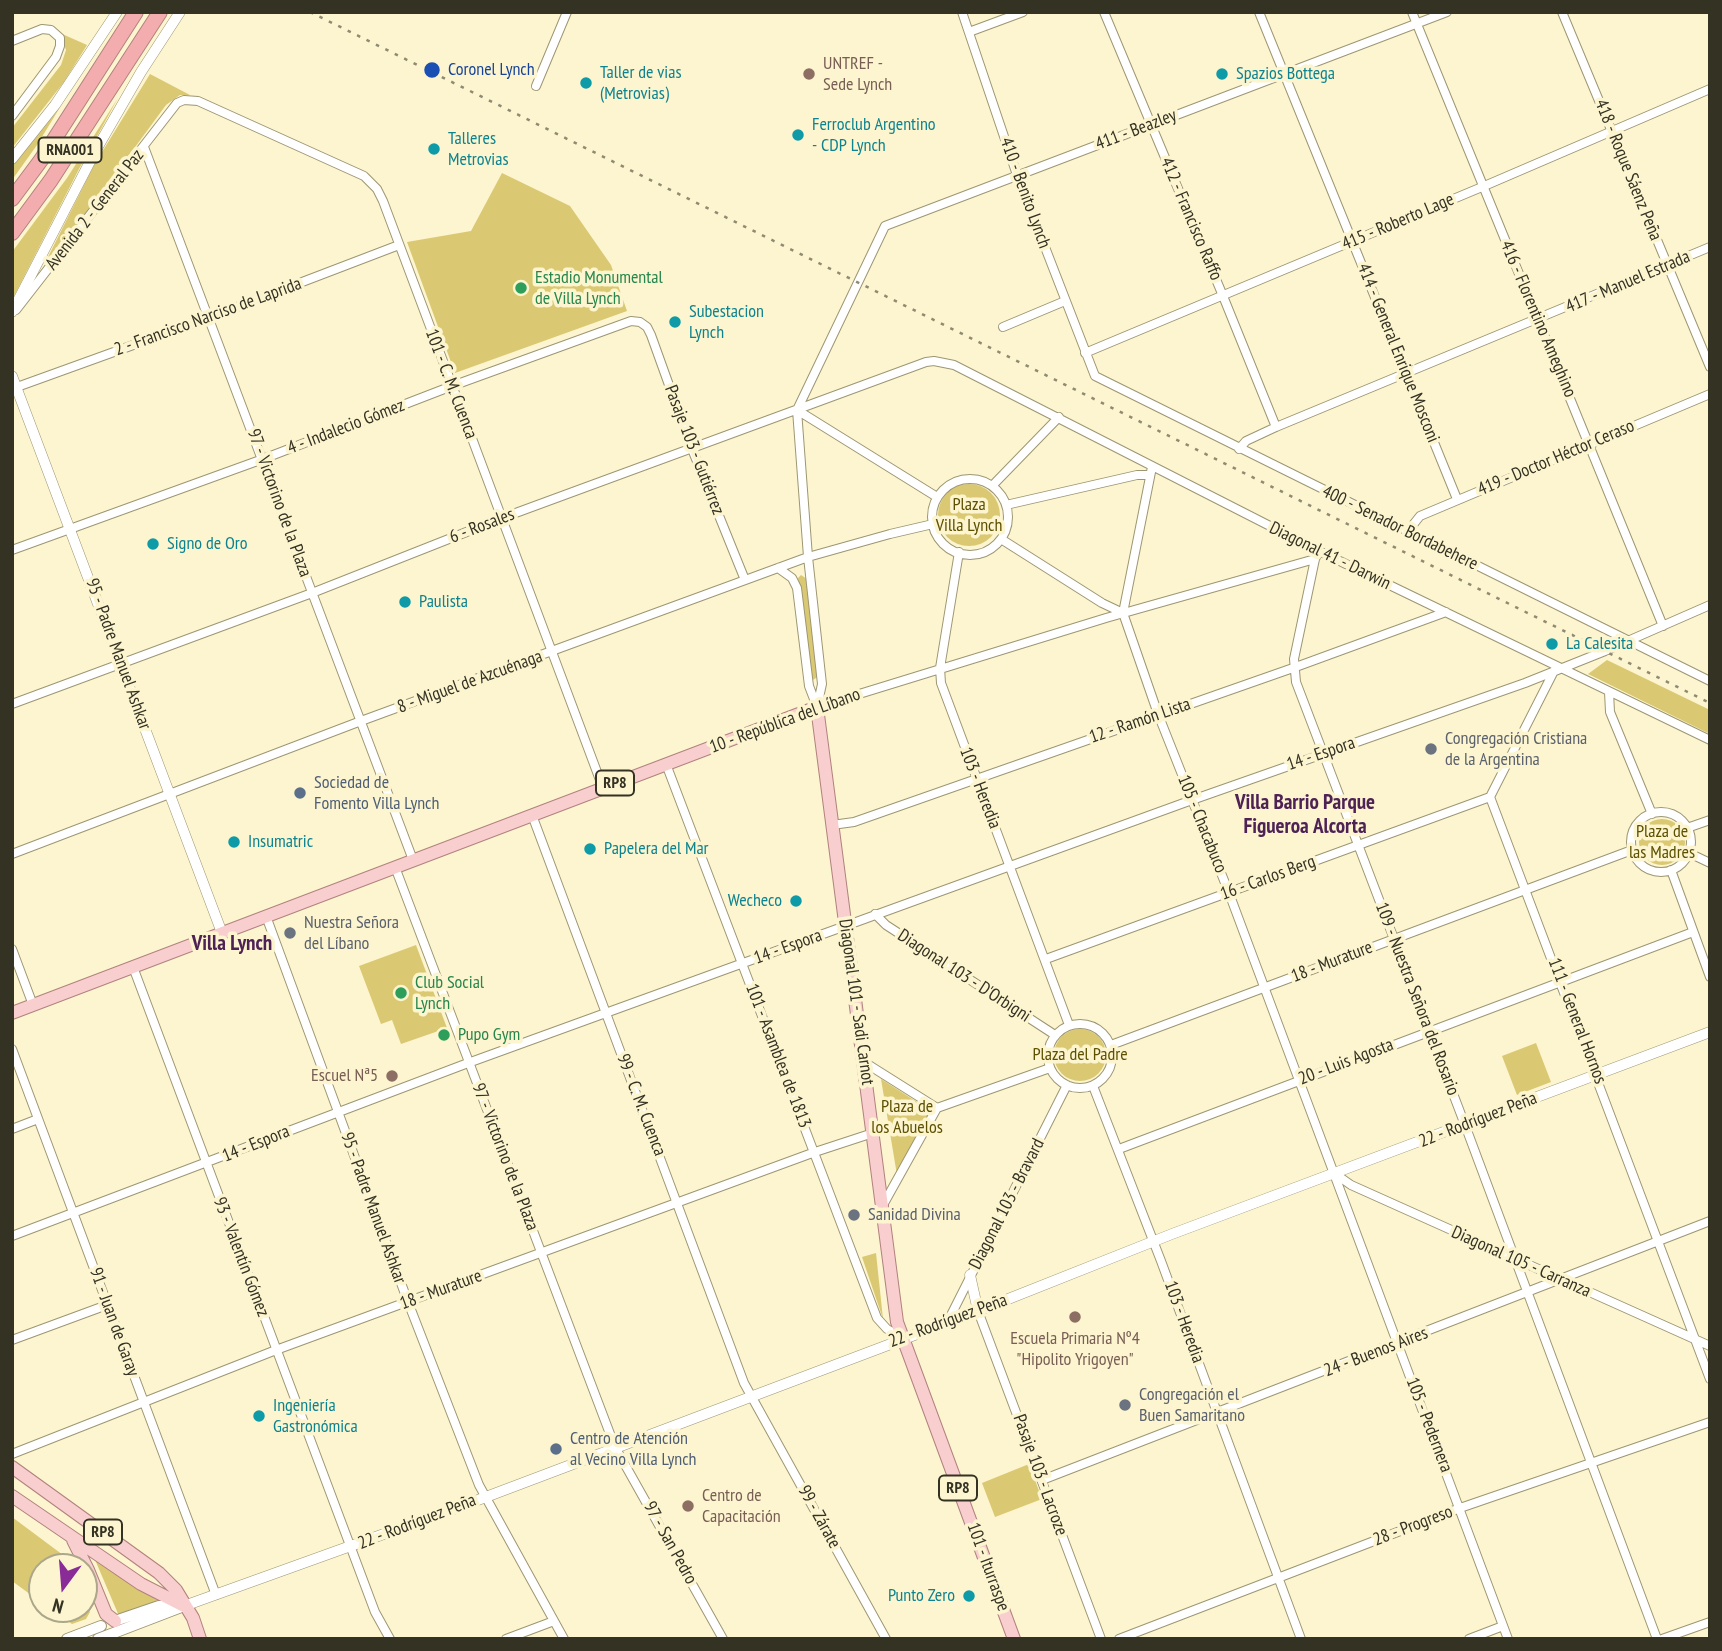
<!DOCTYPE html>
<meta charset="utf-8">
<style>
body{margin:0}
#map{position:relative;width:1722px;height:1651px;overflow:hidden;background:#fcf5cf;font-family:"PT Sans Narrow",sans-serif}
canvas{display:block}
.frame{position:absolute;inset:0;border:14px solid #343223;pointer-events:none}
.north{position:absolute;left:28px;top:1553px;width:70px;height:70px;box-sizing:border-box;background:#fcf5cf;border:2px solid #aca78a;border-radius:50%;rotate:196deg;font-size:19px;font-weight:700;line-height:28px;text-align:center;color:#343223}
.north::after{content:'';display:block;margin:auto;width:24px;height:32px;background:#892c97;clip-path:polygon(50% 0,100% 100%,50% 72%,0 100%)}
</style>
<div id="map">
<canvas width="1722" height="1651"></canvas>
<div class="frame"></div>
<div class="north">N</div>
</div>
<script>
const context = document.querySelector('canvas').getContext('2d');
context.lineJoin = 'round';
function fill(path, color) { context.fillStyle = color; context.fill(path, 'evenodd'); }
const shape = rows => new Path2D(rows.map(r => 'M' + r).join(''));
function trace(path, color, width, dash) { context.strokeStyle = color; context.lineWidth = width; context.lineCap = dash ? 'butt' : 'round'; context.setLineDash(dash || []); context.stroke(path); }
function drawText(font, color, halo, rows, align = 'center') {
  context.font = font + ' "PT Sans Narrow",sans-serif'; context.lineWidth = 7; context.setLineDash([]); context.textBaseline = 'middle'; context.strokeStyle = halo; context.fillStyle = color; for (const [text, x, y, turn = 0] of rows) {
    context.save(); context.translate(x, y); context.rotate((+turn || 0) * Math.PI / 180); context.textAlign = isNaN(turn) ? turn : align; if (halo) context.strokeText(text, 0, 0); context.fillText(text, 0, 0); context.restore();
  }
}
const green = shape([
 [60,33,87,45,64,82,12,148,12,128,61,65,66,50],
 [150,74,190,95,180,95,166,105,52,260,48,257,94,165],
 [118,98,79,169,12,300,12,252,67,178],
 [59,109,37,145,12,180,12,166],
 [502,173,570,206,611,265,627,311,455,373,407,242,471,231],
 '938 515a31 31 0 1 1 62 0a31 31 0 1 1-62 0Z',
 [801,575,807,579,819,676,813,680,810,677,798,578],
 [1607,660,1710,710,1710,734,1588,674],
 '1639 842a23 23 0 1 1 46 0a23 23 0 1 1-46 0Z',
 [416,945,447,1028,401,1044,392,1020,381,1024,359,966],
 '1054 1055a26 26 0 1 1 52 0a26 26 0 1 1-52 0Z',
 [1536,1043,1551,1082,1517,1095,1502,1056],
 [881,1079,931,1111,897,1175],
 [876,1253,883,1319,862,1257],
 [1029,1464,1042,1499,995,1517,982,1483],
 [12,1517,63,1555,69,1567,42,1567,42,1603,12,1581],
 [100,1560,157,1600,155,1603,119,1616,96,1562],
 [84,1600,90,1612,86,1619,72,1624,51,1609,84,1609]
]);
const minor = shape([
 [962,12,1017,175,1095,376,1710,681],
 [1104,12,1223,296,1276,427],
 [1259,12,1457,499],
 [1412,12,1663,626],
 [1562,12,1710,367],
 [969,32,1023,12],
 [12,41,42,29,51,30,60,38,60,46,56,57,12,116],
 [536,86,567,12],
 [144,147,413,860],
 [16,310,177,103,184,100,198,101,364,176,377,189,383,201,603,788],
 [1003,327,1065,301],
 [1085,353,1482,187,1710,89],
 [17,387,208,318,399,245],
 [797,410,937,497],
 [1239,449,1246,441,1276,427,1710,247],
 [1152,467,1123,613,1158,714,1229,893,1508,1639],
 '932 517a38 38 0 1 1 76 0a38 38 0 1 1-76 0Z',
 [992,486,1059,417],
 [1006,505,1137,475,1150,475],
 [1408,531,1420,516,1710,394],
 [1001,539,1102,603,1123,613],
 [12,550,263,459,452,386,631,321,640,322,647,327,651,335,692,449,745,580],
 [1319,551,1315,559,1294,659,1296,682,1465,1125,1657,1639],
 [959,552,940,668,941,683,1069,1025],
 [778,568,792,578,797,588,809,686,817,707],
 [1554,671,1490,797,1710,1379],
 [1609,692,1610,712,1652,814],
 [12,704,312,593,502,518,926,362,934,361,954,365,1319,551,1710,740],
 [817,707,822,684,808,557,797,410,885,226,1447,12],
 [817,707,1106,618,1315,559],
 [666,764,877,1318,887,1329,903,1338],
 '1631 842a30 30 0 1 1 60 0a30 30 0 1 1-60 0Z',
 [532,815,744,1383,886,1639],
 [832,825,854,822,1293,668,1446,612],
 [1687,828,1710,820],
 [1689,853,1710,863],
 [12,854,361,721,808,557,890,534,933,524],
 [395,867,615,1447,723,1639],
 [1671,870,1710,977],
 [875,914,886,925,1055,1035],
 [266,916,408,1302,479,1485,564,1639],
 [12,949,33,1005],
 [1046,959,1490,797],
 [133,967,375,1612,390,1639],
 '1048 1056a32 32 0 1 1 64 0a32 32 0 1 1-64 0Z',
 [1111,1045,1632,850],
 [12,1049,216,1595],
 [864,1062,937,1108],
 [1093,1086,1161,1261,1301,1639],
 [12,1129,38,1119],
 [1119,1149,1693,932],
 [1334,1173,1351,1185,1710,1346],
 [883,1205,937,1108,1050,1068],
 [12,1236,468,1063,1192,800,1525,683,1605,651,1710,605],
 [978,1311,1101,1639],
 [947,1323,1067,1085],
 [12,1340,107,1305],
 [12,1454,276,1350,815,1152,873,1133],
 [1042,1480,1710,1221],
 [506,1639,554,1621],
 [1119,1639,1460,1508,1710,1422],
 [1469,1639,1503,1626],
 [1662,1639,1710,1622]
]);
const tertiary = shape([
 [12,159,55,105,117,12],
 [12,312,96,150,141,72,180,12],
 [12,376,222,933],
 [970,1275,978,1311],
 [184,1606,470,1503,978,1311,1172,1234,1710,1032]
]);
const secondary = shape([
 [115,1621,159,1606,176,1606],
 [67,1639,101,1626],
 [98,1639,184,1606]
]);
const primary = shape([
 [12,1013,817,707,897,1322,1014,1639],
 [12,1467,159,1573,176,1590,193,1618,200,1639],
 [12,1496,141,1584,184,1606],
 [73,1540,88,1570,106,1614,115,1621]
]);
const motorway = shape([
 [12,199,41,160,136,12],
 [12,233,51,180,160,12]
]);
const rail = shape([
 [310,12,1710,703]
]);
const markers = [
 [432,70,9,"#1a4fb4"],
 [809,74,7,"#8d6e63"],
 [1222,74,7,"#0f9aa8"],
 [586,83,7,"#0f9aa8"],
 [798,135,7,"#0f9aa8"],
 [434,149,7,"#0f9aa8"],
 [521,288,7,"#2e9e5b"],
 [675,322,7,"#0f9aa8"],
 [153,544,7,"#0f9aa8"],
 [405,602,7,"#0f9aa8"],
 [1552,644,7,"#0f9aa8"],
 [1431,749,7,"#6b7280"],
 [300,793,7,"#5c6f8a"],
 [234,842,7,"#0f9aa8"],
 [590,849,7,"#0f9aa8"],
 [796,901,7,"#0f9aa8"],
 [290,933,7,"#6b7280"],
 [401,993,7,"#2e9e5b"],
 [444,1035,7,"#2e9e5b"],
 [392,1076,7,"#8d6e63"],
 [854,1215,7,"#6b7280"],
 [1075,1317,7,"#8d6e63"],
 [1125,1405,7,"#6b7280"],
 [259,1416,7,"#0f9aa8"],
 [556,1449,7,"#5c6f8a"],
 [688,1506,7,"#8d6e63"],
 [969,1596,7,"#0f9aa8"]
];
const shields = [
 [70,150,63],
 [615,783,38],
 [958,1488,38],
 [103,1532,38]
];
const shieldNames = [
 ["RNA001",70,150],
 ["RP8",615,783],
 ["RP8",958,1488],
 ["RP8",103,1532]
];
const educationNames = [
 ["UNTREF -",823,64],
 ["Sede Lynch",823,85],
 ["Escuel Nª5",378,1076,"right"],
 ["Escuela Primaria Nº4",1075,1339,"center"],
 ["\"Hipolito Yrigoyen\"",1075,1360,"center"],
 ["Centro de",702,1496],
 ["Capacitación",702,1517]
];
const transitNames = [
 ["Coronel Lynch",448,70]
];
const cultureNames = [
 ["Taller de vias",600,73],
 ["(Metrovias)",600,94],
 ["Spazios Bottega",1236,74],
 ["Ferroclub Argentino",812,125],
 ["- CDP Lynch",812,146],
 ["Talleres",448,139],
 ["Metrovias",448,160],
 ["Subestacion",689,312],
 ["Lynch",689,333],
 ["Signo de Oro",167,544],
 ["Paulista",419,602],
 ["La Calesita",1566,644],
 ["Insumatric",248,842],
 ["Papelera del Mar",604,849],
 ["Wecheco",782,901,"right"],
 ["Ingeniería",273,1406],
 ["Gastronómica",273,1427],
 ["Punto Zero",955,1596,"right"]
];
const streetNames = [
 ["411 - Beazley",1136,130,-21],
 ["418 - Roque Sáenz Peña",1628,170,68],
 ["410 - Benito Lynch",1025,193,70],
 ["Avenida 2 - General Paz",95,210,-52],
 ["412 - Francisco Raffo",1191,219,67],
 ["415 - Roberto Lage",1398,222,-23],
 ["417 - Manuel Estrada",1628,282,-23],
 ["2 - Francisco Narciso de Laprida",208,317,-20],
 ["416 - Florentino Ameghino",1538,319,67],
 ["414 - General Enrique Mosconi",1398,353,68],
 ["101 - C. M. Cuenca",451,384,69],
 ["4 - Indalecio Gómez",346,427,-21],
 ["Pasaje 103 - Gutiérrez",694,450,69],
 ["419 - Doctor Héctor Ceraso",1556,458,-23],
 ["97 - Victorino de la Plaza",279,503,70],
 ["6 - Rosales",482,526,-21],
 ["400 - Senador Bordabehere",1400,528,26],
 ["Diagonal 41 - Darwin",1330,556,26],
 ["95 - Padre Manuel Ashkar",118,654,70],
 ["8 - Miguel de Azcuénaga",470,682,-20],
 ["10 - República del Líbano",785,721,-20],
 ["12 - Ramón Lista",1140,721,-19],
 ["14 - Espora",1321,754,-19],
 ["103 - Heredia",980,788,69],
 ["105 - Chacabuco",1202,824,68],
 ["16 - Carlos Berg",1268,878,-20],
 ["14 - Espora",788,947,-20],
 ["18 - Murature",1332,962,-21],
 ["Diagonal 103 - D'Orbigni",964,976,33],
 ["109 - Nuestra Señora del Rosario",1417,999,69],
 ["Diagonal 101 - Sadi Carnot",856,1002,82],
 ["111 - General Hornos",1577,1021,69],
 ["101 - Asamblea de 1813",778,1056,69],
 ["20 - Luis Agosta",1346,1062,-21],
 ["99 - C. M. Cuenca",641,1105,69],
 ["22 - Rodríguez Peña",1478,1120,-21],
 ["14 - Espora",256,1144,-22],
 ["97 - Victorino de la Plaza",505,1157,69],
 ["Diagonal 103 - Bravard",1007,1204,-63],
 ["95 - Padre Manuel Ashkar",373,1208,70],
 ["93 - Valentín Gómez",241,1257,69],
 ["Diagonal 105 - Carranza",1521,1262,24],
 ["18 - Murature",441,1290,-20],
 ["22 - Rodríguez Peña",948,1321,-20],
 ["91 - Juan de Garay",114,1322,70],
 ["103 - Heredia",1184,1322,70],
 ["24 - Buenos Aires",1376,1352,-21],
 ["105 - Pedernera",1429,1425,69],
 ["Pasaje 103 - Lacroze",1040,1475,70],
 ["99 - Zárate",819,1517,61],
 ["22 - Rodríguez Peña",417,1522,-21],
 ["28 - Progreso",1413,1526,-21],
 ["97 - San Pedro",670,1543,61],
 ["101 - Iturraspe",988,1567,70]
];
const leisureNames = [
 ["Estadio Monumental",535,278],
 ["de Villa Lynch",535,299],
 ["Club Social",415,983],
 ["Lynch",415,1004],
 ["Pupo Gym",458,1035]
];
const parkNames = [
 ["Plaza",969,505],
 ["Villa Lynch",969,526],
 ["Plaza de",1662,832],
 ["las Madres",1662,853],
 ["Plaza del Padre",1080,1055],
 ["Plaza de",907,1107],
 ["los Abuelos",907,1128]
];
const worshipNames = [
 ["Congregación Cristiana",1445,739],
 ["de la Argentina",1445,760],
 ["Nuestra Señora",304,923],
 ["del Líbano",304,944],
 ["Sanidad Divina",868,1215],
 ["Congregación el",1139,1395],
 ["Buen Samaritano",1139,1416]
];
const serviceNames = [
 ["Sociedad de",314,783],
 ["Fomento Villa Lynch",314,804],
 ["Centro de Atención",570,1439],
 ["al Vecino Villa Lynch",570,1460]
];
const quarterNames = [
 ["Villa Barrio Parque",1305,803],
 ["Figueroa Alcorta",1305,827],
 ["Villa Lynch",232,944]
];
fill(green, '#dac972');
trace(minor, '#9d9673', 10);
trace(tertiary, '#9d9673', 11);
trace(secondary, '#9d9673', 12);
trace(primary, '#b1827e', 14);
trace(motorway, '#b1827e', 16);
trace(minor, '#fff', 8);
trace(tertiary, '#fff', 10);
trace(secondary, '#fff', 10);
trace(primary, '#f8cecf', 12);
trace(motorway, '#f4adaf', 14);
trace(rail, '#8f8a71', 2.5, [3.5, 7]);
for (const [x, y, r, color] of markers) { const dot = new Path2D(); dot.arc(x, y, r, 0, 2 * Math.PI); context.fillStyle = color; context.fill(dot); trace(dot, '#fcf5cf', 2.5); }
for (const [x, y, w] of shields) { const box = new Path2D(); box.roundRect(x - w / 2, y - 12.5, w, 25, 5); context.fillStyle = '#fcf5cf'; context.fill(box); trace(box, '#343223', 2); }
drawText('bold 16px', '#343223', null, shieldNames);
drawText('18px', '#785e54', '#fcf5cf', educationNames, 'left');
drawText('18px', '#164399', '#fcf5cf', transitNames, 'left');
drawText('18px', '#0d838f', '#fcf5cf', cultureNames, 'left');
drawText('18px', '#343223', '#fcf5cf', streetNames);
drawText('18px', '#27864d', '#fcf5cf', leisureNames, 'left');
drawText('18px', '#5d5000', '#fcf5cf', parkNames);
drawText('18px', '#5b616d', '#fcf5cf', worshipNames, 'left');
drawText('18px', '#4e5e75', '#fcf5cf', serviceNames, 'left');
drawText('bold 21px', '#4e2255', '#fcf5cf', quarterNames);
</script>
